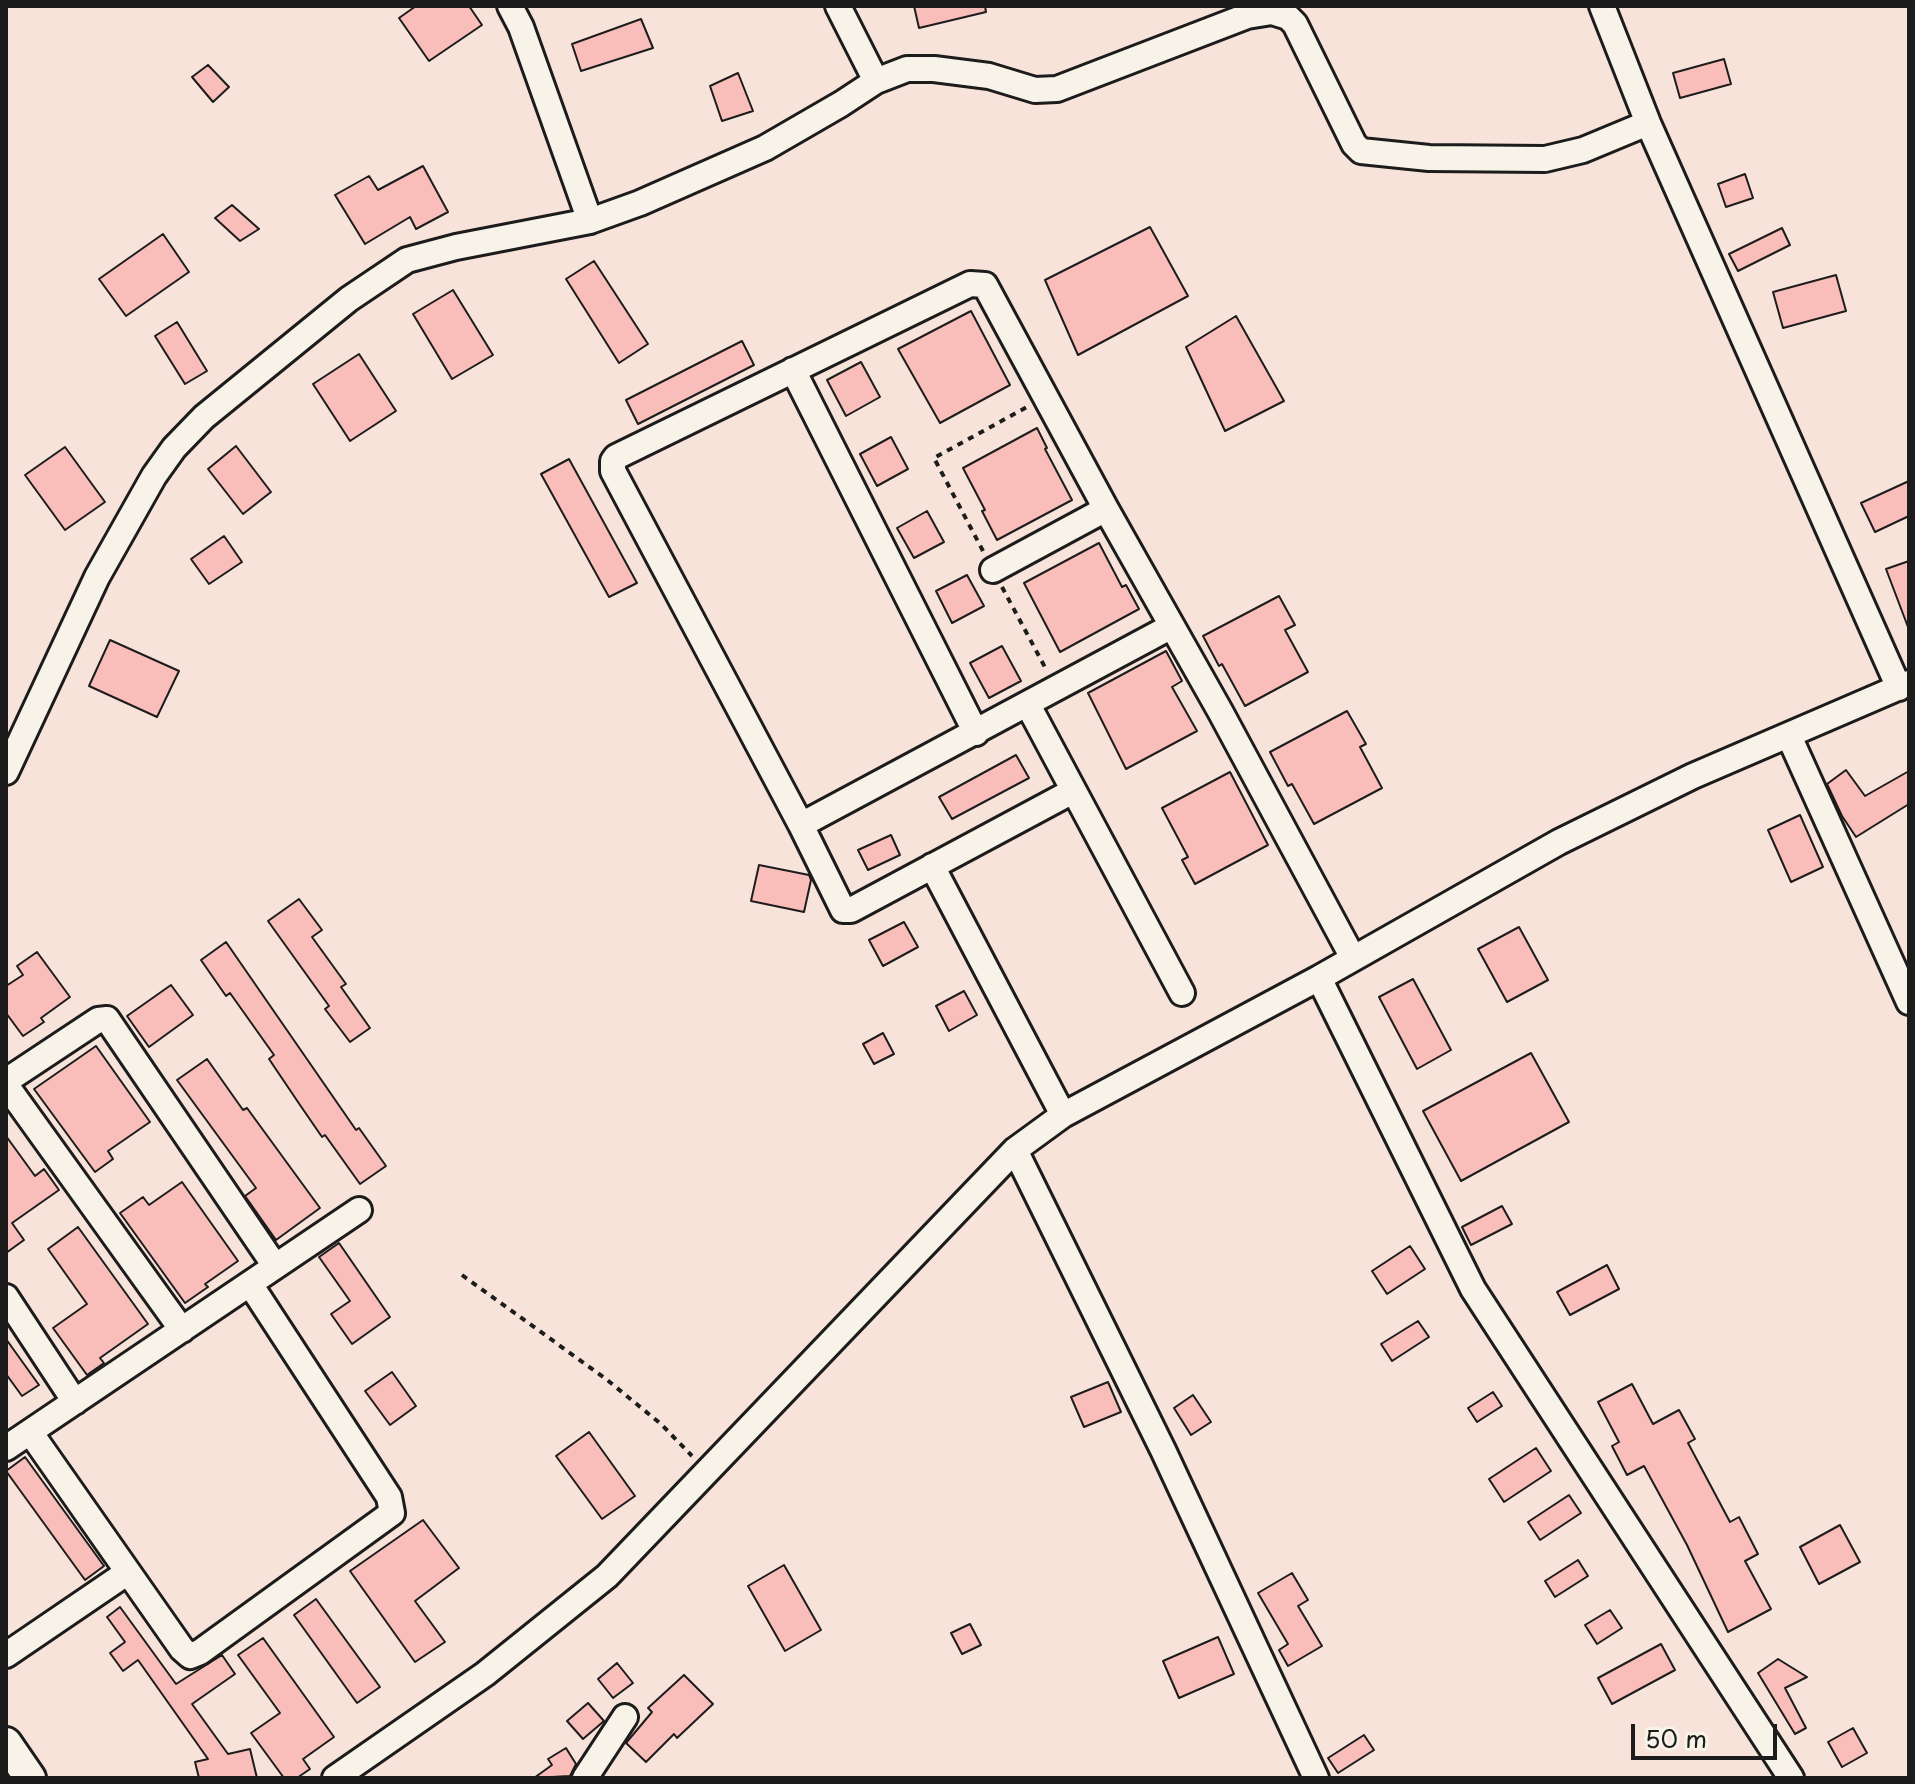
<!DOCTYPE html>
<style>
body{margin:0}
#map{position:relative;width:1915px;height:1784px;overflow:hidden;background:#f8e3da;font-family:"Playpen Sans",sans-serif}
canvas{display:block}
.frame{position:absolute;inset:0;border:8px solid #1c1c1c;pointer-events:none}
.scale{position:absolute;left:1631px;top:1724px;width:146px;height:36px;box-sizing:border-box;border:4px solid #1c1c1c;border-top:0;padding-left:10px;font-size:24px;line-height:28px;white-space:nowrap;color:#1c1c1c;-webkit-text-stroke:6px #f7f3e8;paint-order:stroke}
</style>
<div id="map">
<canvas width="1915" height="1784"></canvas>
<div class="frame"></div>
<div class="scale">50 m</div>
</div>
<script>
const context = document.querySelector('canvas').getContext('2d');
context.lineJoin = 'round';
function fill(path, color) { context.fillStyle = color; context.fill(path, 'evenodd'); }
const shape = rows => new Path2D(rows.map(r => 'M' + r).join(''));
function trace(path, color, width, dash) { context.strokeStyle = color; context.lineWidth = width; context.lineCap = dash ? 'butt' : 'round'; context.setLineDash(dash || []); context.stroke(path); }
const building = shape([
 [416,6,469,6,482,25,429,61,399,18,416,6],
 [914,6,985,6,986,12,919,28,914,6],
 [641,19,653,48,581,71,572,44,641,19],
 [1724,59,1731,84,1680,98,1673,73,1724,59],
 [208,65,229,87,213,102,192,77,208,65],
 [738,73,753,111,722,121,710,86,738,73],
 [423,166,448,212,416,229,410,217,365,244,335,195,369,176,378,190,423,166],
 [1745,174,1753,198,1726,207,1718,184,1745,174],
 [232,205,259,229,240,241,215,218,232,205],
 [1150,227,1188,296,1078,355,1045,280,1150,227],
 [1782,228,1790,245,1738,271,1729,254,1782,228],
 [163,234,189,272,126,316,99,279,163,234],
 [594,261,648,344,619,363,566,279,594,261],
 [1836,275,1846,311,1783,328,1773,292,1836,275],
 [453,290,493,355,452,379,413,314,453,290],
 [971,311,1010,385,940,423,898,349,971,311],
 [1236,316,1284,401,1225,431,1186,347,1236,316],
 [177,322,207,371,185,384,155,336,177,322],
 [742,341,754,365,638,424,626,400,742,341],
 [359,354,396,411,350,441,313,384,359,354],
 [861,362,880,397,846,416,827,380,861,362],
 [1037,428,1047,448,1045,449,1072,500,997,540,982,511,985,510,963,468,1037,428],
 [891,437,908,469,877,486,860,454,891,437],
 [236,446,271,492,243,514,208,469,236,446],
 [65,447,105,502,65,530,25,475,65,447],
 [569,459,637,583,609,597,541,474,569,459],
 [1909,481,1909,516,1875,532,1861,503,1909,481],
 [927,511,944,542,914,558,897,528,927,511],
 [224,536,242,562,209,584,191,559,224,536],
 [1099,543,1122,587,1126,585,1139,609,1060,652,1024,583,1099,543],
 [1909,561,1909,627,1908,627,1886,569,1909,561],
 [967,575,984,606,952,623,936,591,967,575],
 [1279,596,1295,625,1285,630,1308,672,1245,706,1222,664,1219,666,1203,636,1279,596],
 [110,640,179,671,157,717,89,686,110,640],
 [1002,646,1021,681,989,698,970,663,1002,646],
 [1166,651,1182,681,1172,687,1197,731,1126,769,1088,693,1166,651],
 [1347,711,1366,744,1360,747,1382,788,1314,824,1292,784,1288,786,1270,752,1347,711],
 [1016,755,1029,778,952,819,939,797,1016,755],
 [1846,770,1865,796,1909,771,1909,804,1856,837,1842,816,1827,784,1846,770],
 [1230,772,1268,845,1195,884,1182,860,1188,857,1162,808,1230,772],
 [1800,815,1823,867,1791,882,1768,830,1800,815],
 [891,835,900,855,868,870,858,850,891,835],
 [759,865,809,875,811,880,804,912,751,901,759,865],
 [299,899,322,930,312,937,346,984,341,987,370,1028,350,1042,325,1009,329,1006,268,921,299,899],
 [904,922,918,947,883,966,869,940,904,922],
 [1519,927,1548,980,1507,1002,1478,949,1519,927],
 [226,942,356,1130,359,1128,386,1166,360,1184,325,1135,322,1137,300,1105,269,1059,274,1055,230,993,226,996,201,960,226,942],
 [37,952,70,997,41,1018,44,1022,23,1036,6,1013,6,986,23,975,17,966,37,952],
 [1413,979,1451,1050,1417,1069,1379,997,1413,979],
 [171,985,193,1015,149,1047,127,1016,171,985],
 [964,991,977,1015,949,1031,936,1006,964,991],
 [883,1033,894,1054,874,1064,863,1044,883,1033],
 [96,1046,150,1122,108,1151,113,1159,95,1172,34,1089,96,1046],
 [1531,1053,1569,1122,1461,1181,1423,1111,1531,1053],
 [207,1059,243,1110,247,1108,320,1208,276,1240,245,1196,256,1188,177,1080,207,1059],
 [6,1136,35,1176,44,1169,59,1190,12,1223,24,1240,6,1253,6,1136],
 [182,1182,238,1261,205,1284,208,1287,185,1303,120,1213,143,1197,149,1205,182,1182],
 [1502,1206,1512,1224,1471,1245,1462,1227,1502,1206],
 [78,1227,148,1324,100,1358,104,1363,87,1375,53,1328,87,1304,48,1249,78,1227],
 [339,1243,390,1317,352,1344,331,1314,350,1301,319,1257,339,1243],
 [1410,1246,1425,1269,1387,1294,1372,1271,1410,1246],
 [1607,1265,1619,1289,1570,1315,1557,1292,1607,1265],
 [1418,1321,1429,1337,1392,1361,1381,1344,1418,1321],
 [6,1339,39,1385,22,1396,6,1374,6,1339],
 [392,1372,416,1406,390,1425,365,1391,392,1372],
 [1108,1382,1121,1412,1084,1427,1071,1397,1108,1382],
 [1632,1384,1653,1424,1679,1410,1695,1439,1688,1443,1730,1522,1739,1517,1758,1554,1745,1561,1771,1609,1728,1632,1687,1545,1644,1466,1627,1475,1612,1446,1619,1442,1598,1402,1632,1384],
 [1493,1392,1502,1406,1477,1422,1468,1408,1493,1392],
 [1193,1395,1211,1422,1191,1435,1174,1408,1193,1395],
 [589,1432,635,1496,602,1519,556,1456,589,1432],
 [1536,1448,1551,1471,1504,1502,1489,1479,1536,1448],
 [25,1457,104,1566,85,1580,6,1471,25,1457],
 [1569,1495,1581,1513,1540,1540,1528,1522,1569,1495],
 [423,1520,459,1568,415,1601,445,1642,415,1662,350,1571,423,1520],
 [1840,1525,1860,1562,1819,1584,1800,1547,1840,1525],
 [1578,1560,1588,1576,1555,1597,1545,1581,1578,1560],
 [784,1565,821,1630,785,1651,748,1586,784,1565],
 [1292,1573,1308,1600,1298,1606,1322,1646,1288,1666,1279,1650,1288,1644,1258,1593,1292,1573],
 [316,1599,380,1687,357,1703,294,1615,316,1599],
 [120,1607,176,1684,222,1655,235,1674,192,1704,228,1754,250,1749,257,1778,199,1778,195,1762,208,1759,138,1660,123,1671,110,1653,125,1642,107,1617,120,1607],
 [1610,1610,1622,1628,1597,1644,1585,1625,1610,1610],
 [970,1624,981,1645,962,1654,951,1633,970,1624],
 [1218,1637,1234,1674,1179,1698,1163,1661,1218,1637],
 [263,1638,334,1737,303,1759,310,1769,297,1778,284,1778,251,1733,280,1713,238,1655,263,1638],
 [1661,1644,1675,1670,1612,1704,1598,1678,1661,1644],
 [1778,1659,1807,1677,1785,1688,1806,1728,1795,1734,1758,1673,1778,1659],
 [617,1663,633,1683,613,1698,598,1679,617,1663],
 [684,1675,713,1704,677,1738,674,1734,646,1762,626,1743,652,1712,648,1708,684,1675],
 [588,1703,604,1721,583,1739,567,1721,588,1703],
 [1853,1728,1867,1753,1842,1767,1828,1742,1853,1728],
 [1364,1735,1374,1750,1338,1773,1328,1758,1364,1735],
 [566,1748,576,1764,570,1776,534,1778,552,1765,548,1759,566,1748]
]);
const path = shape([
 [983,551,934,458,1027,407],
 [1002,587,1047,671],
 [462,1275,606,1379,661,1424,692,1456]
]);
const minor = shape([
 [510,6,521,27,590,221],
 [1602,6,1648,123,1899,688],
 [876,81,907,69,934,69,989,76,1035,90,1057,89,1247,16,1272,12,1288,17,1295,24,1354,144,1361,151,1429,158,1545,159,1583,150,1648,123],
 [793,370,976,733],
 [993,570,1106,509],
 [1028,705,1182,993],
 [1789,736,1909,1002],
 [6,772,97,577,154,476,174,448,204,417,349,299,407,260,456,247,590,221,640,203,765,148,841,104,876,81,838,6],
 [1073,791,851,910,843,910,801,825,613,471,613,461,616,457,970,284,985,285,1106,509,1220,711,1353,958],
 [801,825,1172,626],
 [932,866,1063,1115],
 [1319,978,1473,1289,1791,1778],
 [6,1081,98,1020,107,1019,275,1266],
 [6,1085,182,1330],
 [1015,1150,1163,1450,1316,1778],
 [6,1297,75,1402],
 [30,1432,182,1649,190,1656,200,1652,392,1513,389,1497,250,1284],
 [6,1448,359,1210],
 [6,1655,128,1572],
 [335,1778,485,1674,607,1576,1015,1150,1063,1115,1319,978,1559,842,1693,776,1909,683],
 [585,1778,625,1717]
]);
const tertiary = shape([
 [6,1743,30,1778]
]);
fill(building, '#f9bdba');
trace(building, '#1c1c1c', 2);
trace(minor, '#1c1c1c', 30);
trace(tertiary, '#1c1c1c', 36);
trace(path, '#1c1c1c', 4, [6, 6]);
trace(minor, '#f7f3e8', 24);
trace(tertiary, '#f7f3e8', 30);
</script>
